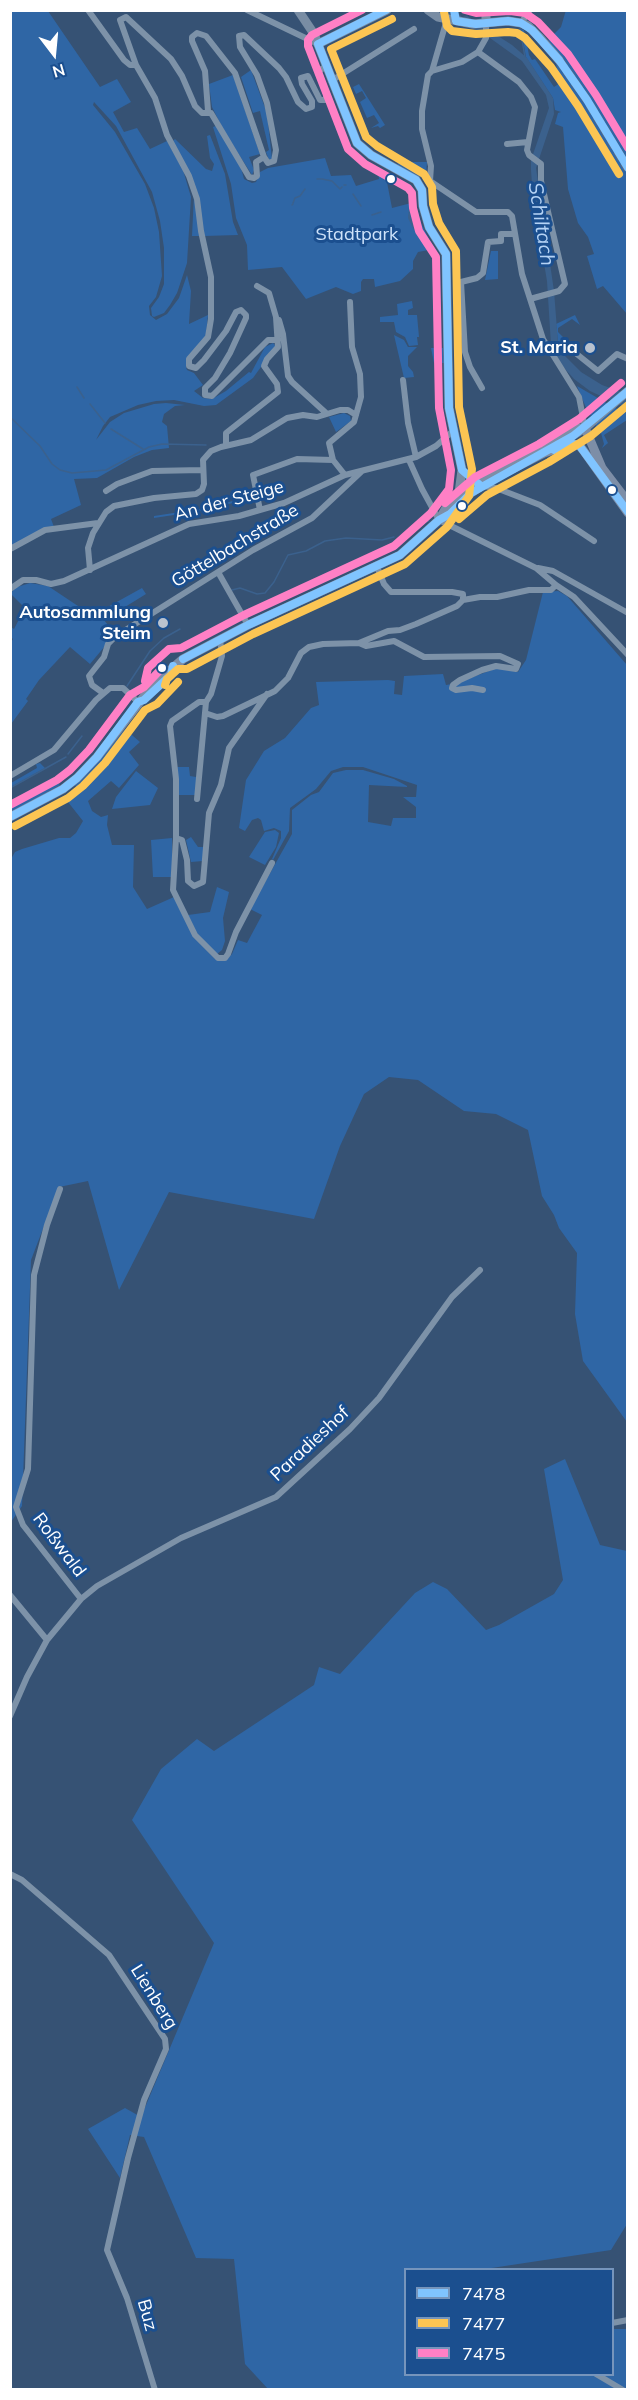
<!DOCTYPE html>
<meta charset="utf-8">
<style>
body{margin:0}
#map{position:relative;width:638px;height:2400px;overflow:hidden;background:#365274;font-family:Mulish,sans-serif}
canvas{display:block}
.frame{position:absolute;inset:0;border:12px solid #fff;pointer-events:none}
.legend{position:absolute;left:404px;top:2268px;width:210px;height:108px;box-sizing:border-box;background:#1b4f8f;border:2px solid #7695bc;margin:0;padding:8px 10px;list-style:none;font-size:18px;color:#fff}
.legend li{display:flex;align-items:center;gap:12px;height:30px}
.legend b{width:30px;border:2px solid #7695bc}
.north{position:absolute;left:24px;top:24px;width:60px;height:60px;-webkit-text-stroke:4px #1b4f8f;paint-order:stroke;rotate:164deg;font-size:16px;font-weight:700;line-height:24px;text-align:center;color:#fff}
.north::after{content:'';display:block;margin:auto;width:21px;height:27px;background:#fff;clip-path:polygon(50% 0,100% 100%,50% 72%,0 100%)}
</style>
<div id="map">
<canvas width="638" height="2400"></canvas>
<div class="frame"></div>
<ul class="legend">
<li><b style="height:8px;background:#80c4ff"></b>7478</li>
<li><b style="height:8px;background:#fcc553"></b>7477</li>
<li><b style="height:8px;background:#ff80c5"></b>7475</li>
</ul>
<div class="north">N</div>
</div>
<script>
const context = document.querySelector('canvas').getContext('2d');
context.lineJoin = 'round';
function fill(path, color) { context.fillStyle = color; context.fill(path, 'evenodd'); }
const shape = rows => new Path2D(rows.map(r => 'M' + r).join(''));
function trace(path, color, width, dash) { context.strokeStyle = color; context.lineWidth = width; context.lineCap = dash ? 'butt' : 'round'; context.setLineDash(dash || []); context.stroke(path); }
function drawText(font, color, halo, rows, align = 'center') {
  context.font = font + ' Mulish,sans-serif'; context.lineWidth = 6; context.setLineDash([]); context.textBaseline = 'middle'; context.strokeStyle = halo; context.fillStyle = color; for (const [text, x, y, turn = 0] of rows) {
    context.save(); context.translate(x, y); context.rotate((+turn || 0) * Math.PI / 180); context.textAlign = isNaN(turn) ? turn : align; if (halo) context.strokeText(text, 0, 0); context.fillText(text, 0, 0); context.restore();
  }
}
const green = shape([
 [566,10,627,11,627,314,603,286,597,289,587,256,594,254,588,237,578,223,568,189,563,127,555,124,558,113,561,112,555,110,553,98,526,57,521,29,524,30,529,55,532,60,535,59,554,87,560,83,556,64,561,57,548,40,561,27],
 [11,11,48,11,100,87,117,79,131,102,113,112,124,132,137,128,150,149,167,141,183,170,191,197,187,263,177,293,170,305,164,313,154,317,152,316,151,308,159,297,164,284,164,248,160,221,152,192,116,126,94,102,93,105,115,132,145,184,154,208,159,232,162,276,156,297,149,306,150,315,156,320,167,314,179,298,187,275,191,291,189,324,208,315,206,335,186,367,187,370,194,373,203,385,194,391,203,398,212,399,226,391,249,372,251,373,265,347,273,343,276,346,253,378,216,405,204,406,174,400,156,401,138,405,110,417,103,426,96,440,110,422,124,413,154,404,166,403,185,405,175,406,164,414,162,422,167,426,169,448,152,450,134,457,97,478,74,479,81,505,51,519,54,527,11,547],
 [251,70,267,113,272,159,269,160,266,152,269,150,260,111,253,113,241,77],
 [233,75,260,154,249,157,254,170,252,175,224,131,212,107,209,84],
 [359,84,385,125,380,128,378,126,371,128,379,123,374,115,367,118,360,102,366,98,362,91,356,94,353,87],
 [216,126,240,164,244,179,252,183,256,182,260,172,268,168,325,158,331,176,351,175,356,186,379,179,378,173,385,172,392,208,415,202,421,223,434,249,418,252,413,261,413,269,400,281,375,287,374,279,363,279,361,282,361,291,353,294,336,287,306,299,282,267,248,270,247,245,236,218,231,184,213,127],
 [210,135,225,174,233,222,238,235,204,236,198,194,172,142,175,139,206,169,212,171,214,164,210,158,207,136],
 [404,159,411,162,427,162,426,175,419,178,397,164],
 [194,195,200,236,192,236],
 [491,251,498,251,498,279,485,280],
 [412,301,413,308,408,310,408,315,417,315,419,337,417,337,418,345,409,346,405,337,396,332,394,322,380,322,380,317,398,315,397,304],
 [575,315,580,325,572,319,558,328,558,332,564,338,558,342,556,324],
 [394,335,404,340,408,347,417,347,408,356,408,366,413,372,414,377,404,378],
 [431,348,443,348,444,363,434,363],
 [577,386,608,404,594,416,589,415],
 [615,408,627,413,627,420,604,435,608,443,602,448,604,444,601,433,595,434,596,423],
 [344,413,350,416,351,421,336,432,329,417],
 [244,498,245,500,200,511,154,518,154,516,206,508],
 [30,583,48,586,87,612,95,614,142,588,146,594,104,620,115,634,90,664,70,647,39,680,26,699,28,701,11,724,10,644,13,639,11,637,11,627,14,629,25,608,11,594,14,588],
 [558,591,567,596,627,665,627,1422,583,1361,575,1314,577,1253,559,1228,554,1215,542,1196,528,1130,496,1114,464,1111,418,1080,389,1077,364,1094,340,1146,314,1219,169,1192,119,1290,88,1181,59,1187,31,1260,22,1506,11,1522,11,859,15,852,22,849,59,838,70,838,76,833,83,821,68,802,80,793,75,785,93,767,125,729,140,742,129,752,139,765,119,788,111,781,88,801,92,811,101,817,108,815,107,825,112,845,134,845,133,887,147,909,174,897,194,937,215,959,227,959,232,954,238,940,247,943,262,915,250,909,292,834,292,810,311,795,319,792,333,773,346,770,363,770,394,779,407,786,407,787,369,785,368,822,391,826,393,818,416,818,416,807,403,797,416,797,417,785,363,767,343,767,331,771,316,789,290,808,289,831,273,860,272,859,281,838,281,831,274,828,264,831,261,820,258,818,252,820,245,831,239,828,246,780,264,751,285,738,311,708,319,705,316,682,388,680,395,681,394,694,402,695,404,676,443,674,446,685,457,683,497,668,518,672,526,660,543,592],
 [40,763,45,768,11,787,11,783,37,768,36,764],
 [176,767,189,767,190,776,196,777,197,795,179,795],
 [136,771,158,788,150,805,112,809,116,797],
 [46,782,58,783,60,785,11,814,11,805,45,786],
 [275,830,279,833,276,847,265,865,249,857,265,832],
 [191,837,198,847,204,847,203,861,191,862,186,840],
 [172,838,172,877,153,877,151,840],
 [217,887,229,892,223,918,225,941,222,950,217,954,213,952,196,932,188,915,210,912],
 [565,1459,600,1545,627,1551,627,2224,611,2250,485,2269,406,2270,406,2374,612,2374,613,2329,627,2329,627,2389,268,2389,245,2364,234,2259,196,2258,144,2137,130,2135,120,2178,88,2129,125,2108,141,2117,214,1943,132,1820,161,1769,197,1739,214,1751,314,1685,319,1667,340,1674,415,1593,433,1582,447,1589,486,1630,499,1625,554,1594,563,1580,544,1469]
]);
const water = shape([
 [443,11,456,11,462,17,467,16,512,45,527,58,553,98,554,114,536,168,554,291,558,342,565,356,581,372,602,385,627,394,627,408,590,391,574,379,558,361,551,345,547,281,533,199,531,170,531,160,549,108,546,95,522,61,490,38],
 [409,208,415,210,422,232,419,234,414,230,408,218]
]);
const stream = shape([
 [516,10,517,15],
 [520,28,525,57],
 [317,179,321,179],
 [322,179,332,181,340,189,342,187],
 [344,185,346,185],
 [353,194,361,206],
 [293,203,295,198,300,196,305,189],
 [292,205,293,204],
 [372,215,381,212],
 [77,387,84,398],
 [90,404,105,423],
 [10,417,40,446,52,464,60,470,72,473,106,470,149,447,162,444,206,445],
 [111,429,143,449],
 [412,526,429,521],
 [232,590,240,588,257,594,265,593,274,582,288,555,306,551,325,541,346,538,382,540,394,537],
 [127,686,150,651,164,638,180,629],
 [68,754,82,736],
 [10,788,66,757]
]);
const secondaryTunnel = shape([
 [559,60,587,100,628,169]
]);
const street = shape([
 [88,10,124,60,130,65,136,65],
 [247,10,318,44],
 [521,23,530,10],
 [478,52,519,82,531,97,535,107,527,150,529,155,541,164,541,181,549,216,565,284,559,291,530,299],
 [432,71,462,62,478,52,486,38,486,24],
 [331,81,414,29],
 [208,111,205,71,192,41,192,37,197,33,206,36,235,73,264,157,268,163,274,161,276,150,267,103,257,75,240,47,239,36,244,35,279,68,286,77,298,102,306,109,312,107,312,101,302,84,301,78,308,76,320,100,326,100,326,94,319,71,326,66],
 [507,144,528,142],
 [264,157,256,162,257,176,254,178,249,177,211,113,202,113,195,106,182,76,171,59,126,17,120,20,136,65,155,98,167,135,189,176,197,199,201,231,211,277,211,319,208,337,189,359,189,366,196,368,204,360,226,331,236,312,241,310,246,315,246,318,230,353,215,378,205,388,205,395,212,396,268,340,278,340],
 [430,181,476,212,508,212,512,216,522,274,543,339,579,397,585,428],
 [430,181,431,166,422,129,422,111,428,75,432,71,447,19],
 [279,320,283,334,288,376,292,382,326,413],
 [547,348,563,343,598,371,617,354,628,359],
 [403,380,408,423,416,457],
 [482,388,470,367,465,352,461,282,477,278,483,273,488,242,501,241,501,234,515,234],
 [226,445,226,433,278,392,277,384,264,366,267,359,278,347,276,317,269,293,257,286],
 [409,460,422,489,439,520,536,568,556,585,574,597,628,655],
 [345,475,333,460,329,443,354,422,361,397,360,374,352,347,350,302],
 [483,486,496,488,540,505,594,541],
 [106,491,117,484,152,471,202,470],
 [260,510,253,475,297,459,333,460],
 [12,548,45,530,98,523],
 [538,568,553,571,628,613],
 [90,570,88,548,93,533,106,512,114,506,154,498,196,494,202,490,204,484,203,460,211,451,221,447,251,440,287,418,303,415,317,417,340,410,348,410,356,415],
 [218,572,248,625],
 [10,589,23,580,36,580,51,584,64,581,189,524,239,516,284,503,345,475,416,457,436,446,453,431],
 [463,600,480,597,497,597,529,590,551,590,556,585],
 [359,643,366,646,394,641,424,657,500,656,518,664,516,669,496,666,482,670,460,680,453,685,452,688,456,690,472,688,483,690],
 [103,693,92,685,89,676,104,657,108,644,116,636,253,550,312,518,362,471],
 [206,702,199,702,172,721,170,726,176,779,176,838,182,840,187,860,188,881,194,886,203,882,209,813,221,785,229,748,267,694],
 [205,713,217,717,223,716,275,691,288,678,301,653,309,647,323,644,359,643,388,631,400,630,416,624,457,606,463,600,463,594,452,592,391,592,384,584,377,567],
 [10,776,54,750,96,700,110,688,123,688,138,702],
 [197,799,206,702,211,694,222,656,220,639],
 [176,838,173,890,195,935,218,958,225,958,228,954,236,932,272,863],
 [60,1189,47,1225,34,1275,28,1469,16,1507,23,1525,81,1599],
 [10,1595,47,1640],
 [10,1716,27,1677,47,1640,81,1599,97,1586,181,1538,276,1497,350,1429,379,1398,452,1297,480,1270],
 [10,1874,22,1880,109,1955,165,2039,166,2049,144,2100,128,2158,107,2250,127,2298,155,2390],
 [612,2323,628,2320],
 [596,2374,623,2390]
]);
const secondary = shape([
 [298,10,314,34,357,143,371,155,416,180,422,190,423,206,429,227,446,254,449,408,462,470,459,493],
 [428,10,438,17,473,24,508,21,521,23,528,26,540,38,559,60],
 [486,24,486,10],
 [318,44,387,10],
 [554,447,585,428,628,391]
]);
const primary = shape([
 [439,520,450,514,471,493,489,481,544,453,572,444,579,445,583,450,628,513],
 [10,817,63,789,77,778,97,757,153,685,183,659,248,625,400,555,439,520,446,508,469,485,574,428,585,428,602,468,628,502]
]);
const bus1 = shape([
 [386,10,318,44,357,143,371,155,416,180,422,190,423,206,429,227,446,254,449,408,462,470,481,486],
 [454,10,456,21,476,24,508,21,521,23,532,30,559,60,587,100,628,168],
 [554,450,572,444,579,445,628,512],
 [183,659,248,625,400,555,439,520,450,514,471,493,573,436,628,391],
 [10,817,63,789,77,778,97,757,138,702,144,700,171,675,173,666]
]);
const bus2 = shape([
 [444,12,447,26,452,31,476,34,508,32,517,33,525,38,551,67,578,106,619,174],
 [459,519,487,495,549,462,591,436,628,405],
 [165,685,167,679,178,669,187,669,253,634,405,564,447,527,469,496,472,469,459,407,456,251,439,223,433,204,432,187,424,174,377,146,366,137,331,49,392,19],
 [15,826,68,798,83,786,105,763,145,710,157,704,178,682]
]);
const bus3 = shape([
 [465,10,476,13,510,11,525,13,538,22,568,54,596,95,628,148],
 [445,503,475,477,539,444,579,419,621,383],
 [145,681,148,668,169,649,181,648,244,615,394,546,431,513,449,489,451,470,439,408,436,257,419,231,413,208,412,193,408,188,365,164,348,149,308,46,308,40,312,35,362,10],
 [10,805,57,780,70,770,89,750,130,695,144,687,162,668]
]);
const markers = [
 [391,179,5,"#fff"],
 [590,348,6,"#b9c2ce"],
 [612,490,5,"#fff"],
 [462,506,5,"#fff"],
 [163,623,6,"#b9c2ce"],
 [162,668,5,"#fff"]
];
const parkNames = [
 ["Stadtpark",357,235]
];
const poiNames = [
 ["St. Maria",578,348],
 ["Autosammlung",151,613],
 ["Steim",151,634]
];
const streetNames = [
 ["An der Steige",229,501,-15],
 ["Göttelbachstraße",235,546,-31],
 ["Paradieshof",310,1444,-43],
 ["Roßwald",59,1545,53],
 ["Lienberg",154,1997,58],
 ["Buz",147,2315,74]
];
const waterNames = [
 ["Schiltach",541,224,81]
];
fill(green, '#2f66a5');
fill(water, '#3b618d');
trace(stream, '#3b618d', 1.5);
trace(secondaryTunnel, '#546c89', 9, [9, 4.5]);
trace(street, '#7d92a8', 6);
trace(secondary, '#798da4', 9);
trace(primary, '#7d8ea7', 9);
trace(bus1, '#80c4ff', 8);
trace(bus2, '#fcc553', 8);
trace(bus3, '#ff80c5', 8);
for (const [x, y, r, color] of markers) { const dot = new Path2D(); dot.arc(x, y, r, 0, 2 * Math.PI); context.fillStyle = color; context.fill(dot); trace(dot, '#1b4f8f', 2); }
drawText('18px', '#cfe3fa', '#1b4f8f', parkNames);
drawText('bold 18px', '#fff', '#1b4f8f', poiNames, 'right');
drawText('18px', '#fff', '#1b4f8f', streetNames);
drawText('italic 20px', '#b5d3f5', '#1b4f8f', waterNames);
</script>
